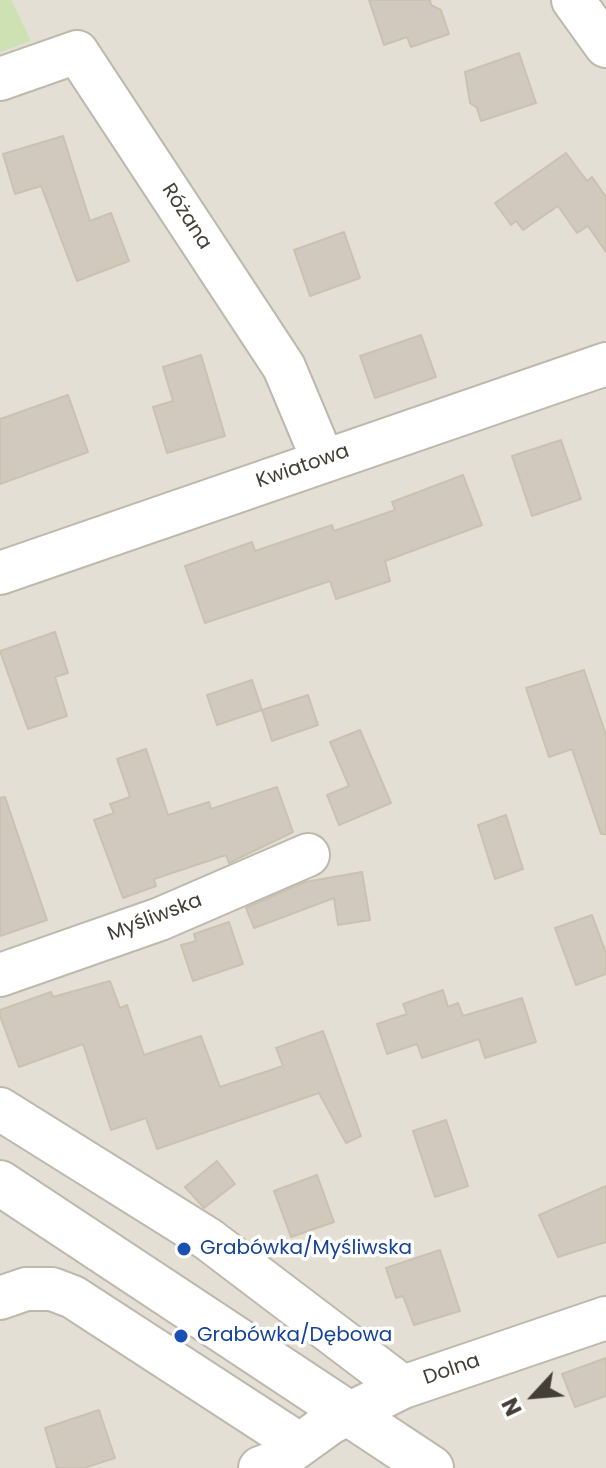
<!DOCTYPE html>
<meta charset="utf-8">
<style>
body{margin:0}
#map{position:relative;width:606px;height:1468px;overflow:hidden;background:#f1eee6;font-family:Poppins,sans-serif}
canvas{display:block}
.north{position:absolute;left:494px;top:1356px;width:80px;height:80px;-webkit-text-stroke:6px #fff;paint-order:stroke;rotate:244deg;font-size:22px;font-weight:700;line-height:32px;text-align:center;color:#433e36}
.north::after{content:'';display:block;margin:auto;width:28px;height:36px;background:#433e36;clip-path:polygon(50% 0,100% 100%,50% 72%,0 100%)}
</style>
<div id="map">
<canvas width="606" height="1468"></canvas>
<div class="north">N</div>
</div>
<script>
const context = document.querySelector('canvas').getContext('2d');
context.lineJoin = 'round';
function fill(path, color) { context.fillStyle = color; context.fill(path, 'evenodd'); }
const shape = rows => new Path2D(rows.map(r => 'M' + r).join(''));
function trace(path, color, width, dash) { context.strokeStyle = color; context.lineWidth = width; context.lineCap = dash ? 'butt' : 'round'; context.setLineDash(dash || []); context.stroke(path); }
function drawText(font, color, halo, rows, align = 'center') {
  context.font = font + ' Poppins,sans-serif'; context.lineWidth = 7; context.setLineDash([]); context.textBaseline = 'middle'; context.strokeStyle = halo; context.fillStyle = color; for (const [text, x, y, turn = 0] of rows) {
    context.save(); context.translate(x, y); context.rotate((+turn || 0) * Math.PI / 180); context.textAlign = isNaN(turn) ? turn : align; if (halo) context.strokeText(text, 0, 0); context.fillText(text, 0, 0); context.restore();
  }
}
const residential = shape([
 [0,0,606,0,606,1468,0,1468]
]);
const green = shape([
 [0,0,11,0,31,41,0,52]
]);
const building = shape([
 [369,0,430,0,431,5,441,10,449,34,411,47,407,37,384,45,369,0],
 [519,53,536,103,481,121,477,108,470,103,465,72,519,53],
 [63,136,90,221,111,213,129,261,77,281,41,186,15,194,3,154,63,136],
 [566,153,587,181,592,177,606,197,606,252,588,226,577,233,558,206,523,230,516,221,511,225,495,203,566,153],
 [344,232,360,278,310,296,294,250,344,232],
 [421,335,436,377,375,398,360,356,421,335],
 [201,355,225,436,167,453,153,407,173,401,163,367,201,355],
 [68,395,88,452,0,484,0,419,68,395],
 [561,440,581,499,532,516,512,456,561,440],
 [463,475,482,525,385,561,390,581,336,599,330,581,205,623,185,566,252,542,255,551,332,525,334,531,395,510,392,502,463,475],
 [55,632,68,673,55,677,67,716,28,729,0,651,55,632],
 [584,670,606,735,606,834,601,834,572,749,549,757,526,688,584,670],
 [252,680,262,710,217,725,207,695,252,680],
 [308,695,318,725,272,741,262,710,308,695],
 [360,730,391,803,339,825,327,795,349,786,330,742,360,730],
 [146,749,168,815,209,802,211,809,277,787,293,832,229,863,226,855,154,879,156,886,123,898,94,820,114,813,110,804,130,797,117,759,146,749],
 [5,797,47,920,0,936,0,798,5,797],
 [506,815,523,869,495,879,478,825,506,815],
 [362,872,370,920,338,925,334,898,254,928,246,908,305,882,362,872],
 [592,915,606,953,606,974,576,985,555,928,592,915],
 [229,922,243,964,193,981,181,945,196,941,194,934,229,922],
 [110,981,120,1008,127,1005,144,1055,201,1036,220,1087,283,1066,276,1048,323,1031,361,1136,346,1143,319,1093,157,1149,146,1118,111,1130,83,1044,19,1067,0,1016,0,1010,51,992,53,997,110,981],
 [443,990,448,1007,458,1003,463,1016,522,998,536,1042,485,1058,479,1039,422,1058,417,1044,387,1054,377,1024,407,1014,403,1004,443,990],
 [446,1120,468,1186,435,1197,413,1131,446,1120],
 [217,1161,235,1184,204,1208,185,1187,217,1161],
 [317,1175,334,1222,291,1237,274,1191,317,1175],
 [606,1186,606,1242,558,1257,539,1215,606,1186],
 [440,1250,460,1311,414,1325,403,1296,396,1298,386,1268,440,1250],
 [606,1358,606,1396,575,1407,562,1374,606,1358],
 [99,1410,115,1458,84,1468,57,1468,45,1428,99,1410]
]);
const minor = shape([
 [573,0,606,46],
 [0,79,77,52,284,367,323,460],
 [0,573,606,364],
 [0,975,160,919,308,855],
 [0,1109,208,1239,403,1387],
 [0,1298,26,1289,52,1289,73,1297,299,1444],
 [260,1468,276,1462,330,1423,403,1387,606,1318]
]);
const tertiary = shape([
 [0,1183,431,1468]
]);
const markers = [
 [184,1249,8,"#1a4fb4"],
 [181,1336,8,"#1a4fb4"]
];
const streetNames = [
 ["Różana",186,217,57],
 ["Kwiatowa",303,467,-19],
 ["Myśliwska",155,918,-21],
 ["Dolna",452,1370,-19]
];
const transitNames = [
 ["Grabówka/Myśliwska",200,1249],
 ["Grabówka/Dębowa",197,1336]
];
fill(residential, '#e4dfd5');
fill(green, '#cde1b3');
fill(building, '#d1c9bd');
trace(building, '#cbc1b1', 2);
trace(minor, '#beb8ad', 46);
trace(tertiary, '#beb8ad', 48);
trace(minor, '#fff', 42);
trace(tertiary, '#fff', 44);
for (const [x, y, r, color] of markers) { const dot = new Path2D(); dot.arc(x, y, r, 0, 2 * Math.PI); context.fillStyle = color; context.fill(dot); trace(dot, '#fff', 3); }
drawText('20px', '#433e36', '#fff', streetNames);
drawText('20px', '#164399', '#fff', transitNames, 'left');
</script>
